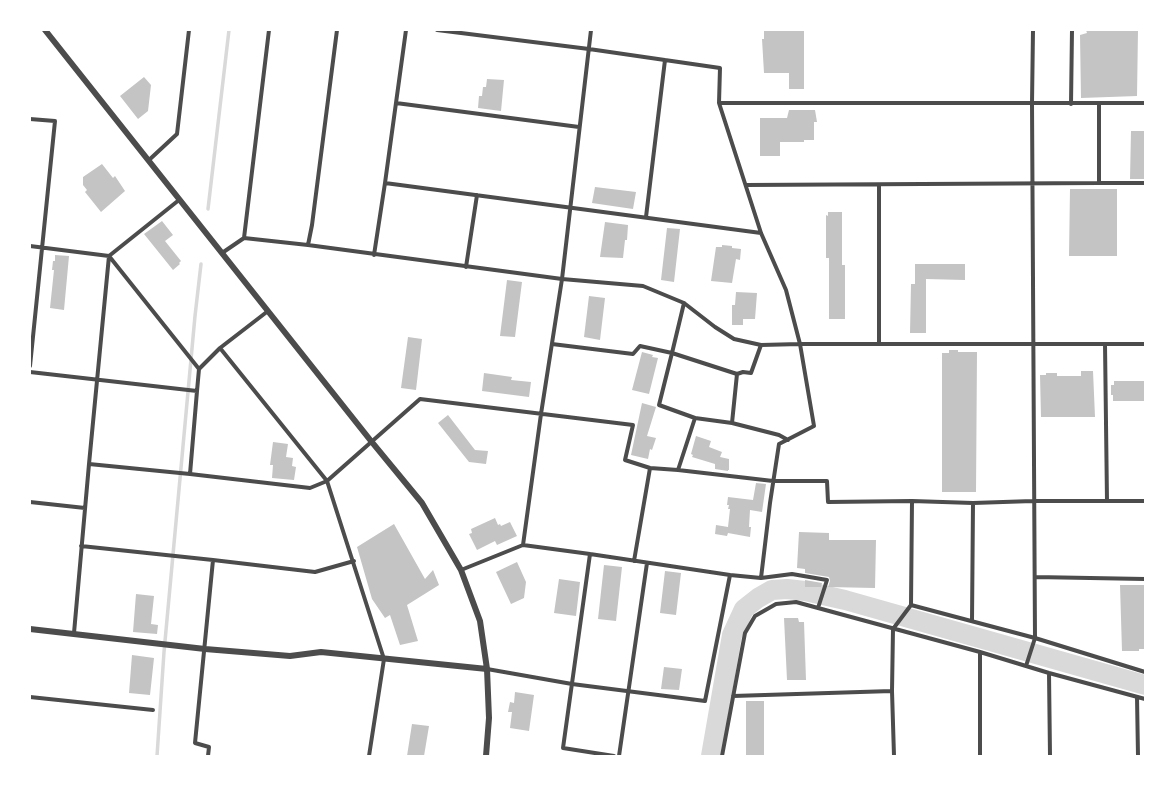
<!DOCTYPE html>
<style>
body{margin:0}
#map{position:relative;width:1175px;height:786px;overflow:hidden;background:#fff;font-family:Georgia,serif}
canvas{display:block}
.frame{position:absolute;inset:0;border:31px solid #fff;pointer-events:none}
</style>
<div id="map">
<canvas width="1175" height="786"></canvas>
<div class="frame"></div>
</div>
<script>
const context = document.querySelector('canvas').getContext('2d');
context.lineJoin = 'round';
const shape = rows => new Path2D(rows.map(r => 'M' + r).join(''));
function trace(path, color, width, dash) { context.strokeStyle = color; context.lineWidth = width; context.lineCap = dash ? 'butt' : 'round'; context.setLineDash(dash || []); context.stroke(path); }
function fill(path, color) { context.fillStyle = color; context.fill(path, 'evenodd'); }
const stream = shape([
 [208,209,229,30],
 [157,756,164,652,195,316,201,264]
]);
const river = shape([
 [711,756,732,635,744,609,758,598,772,590,787,589,805,591,845,600,1145,685]
]);
const building = shape([
 [789,30,804,30,804,89,789,89,789,73,764,73,762,39,764,39,764,31,789,31],
 [1086,30,1138,30,1137,96,1081,98,1080,35,1087,33],
 [144,77,151,85,148,111,138,119,120,96],
 [487,79,504,80,501,111,478,108,479,96,482,96,483,87,486,87],
 [789,110,815,110,817,122,814,122,814,140,804,140,804,142,780,142,780,156,760,156,760,118,787,118],
 [1131,131,1145,131,1145,179,1130,179],
 [102,164,113,178,115,176,125,191,101,212,85,192,87,190,83,185,83,177],
 [595,187,636,192,633,209,592,203],
 [1070,189,1117,189,1117,256,1069,256],
 [828,212,842,212,842,265,845,265,845,319,829,319,829,258,826,258,826,215,828,216],
 [162,221,173,235,165,241,181,261,179,263,180,264,173,270,144,234],
 [605,222,628,225,627,240,625,240,623,258,600,257],
 [667,228,680,229,674,282,661,280],
 [722,245,732,246,732,248,741,249,740,260,736,259,732,283,711,281,716,247,722,247],
 [55,255,69,256,64,310,50,308,54,270,52,270,53,261,55,261],
 [915,264,965,264,965,280,926,279,926,333,910,333,911,284,915,284],
 [507,280,522,282,515,337,500,336],
 [736,292,757,293,755,319,743,319,743,325,732,325,732,305,735,305],
 [589,296,605,298,600,340,584,337],
 [408,337,422,339,416,390,401,388],
 [949,350,958,350,958,352,977,352,976,492,942,492,942,353,949,353],
 [642,352,653,355,652,357,658,358,649,394,632,390],
 [1081,371,1093,371,1095,417,1041,417,1040,375,1046,375,1046,373,1057,373,1057,376,1081,376],
 [484,373,512,377,511,380,531,382,529,397,482,391],
 [1114,381,1145,381,1145,401,1113,401,1113,395,1111,395,1111,385,1114,385],
 [642,403,656,407,647,436,656,438,652,450,650,449,648,459,631,455],
 [448,415,475,450,488,451,486,464,469,462,438,423],
 [696,436,711,441,709,447,722,452,720,457,729,459,729,470,728,470,728,471,715,469,715,464,692,457,693,455,691,454],
 [273,442,288,444,286,457,293,458,292,466,296,467,294,480,272,478,273,465,270,465],
 [756,483,766,484,762,512,750,510,749,527,751,527,750,537,728,533,727,536,715,534,716,525,728,527,730,509,728,509,729,505,727,505,728,497,753,500],
 [495,518,498,525,500,524,501,526,510,522,517,536,497,545,495,541,477,550,469,534,472,533,471,529],
 [394,524,425,579,433,570,439,585,407,605,418,641,400,645,390,615,385,618,372,599,357,547],
 [799,532,829,533,829,540,876,540,875,588,828,587,830,581,829,577,805,573,805,569,797,568],
 [517,562,526,582,524,598,511,604,496,572],
 [604,565,622,567,616,621,598,619],
 [665,571,681,573,676,615,660,613],
 [559,579,580,582,576,616,554,613],
 [805,580,822,583,821,587,805,587],
 [1120,585,1145,585,1145,649,1139,649,1139,651,1122,651],
 [136,594,154,596,151,624,158,625,157,634,133,632],
 [784,618,798,618,799,622,804,622,806,680,787,680],
 [132,655,154,658,150,695,129,693],
 [664,667,682,669,679,690,661,689],
 [515,692,534,695,529,731,510,728,512,712,508,712,510,702,514,703],
 [746,701,764,701,764,755,746,755],
 [412,724,429,726,424,756,407,756]
]);
const minor = shape([
 [437,30,589,49,720,68,719,103],
 [396,103,579,127],
 [1071,104,1072,30],
 [30,119,55,121,30,366],
 [149,160,177,134,189,30],
 [385,183,406,30],
 [1099,183,1145,183],
 [746,185,1099,183,1099,104],
 [646,217,665,60],
 [244,238,269,30],
 [308,245,312,225,337,30],
 [30,246,109,256,179,200],
 [222,253,244,238,308,245,562,279,643,286,684,303,715,327,734,339,761,345,800,344,1145,344],
 [374,255,385,183,761,233],
 [109,256,199,369,220,348],
 [466,267,477,195],
 [268,311,220,348,327,481,420,399,633,425,625,460,650,468,678,470,695,418,659,405,672,353,737,374,743,372,751,373,761,345],
 [552,344,633,354,640,346,672,353,684,303],
 [879,344,879,185],
 [1105,344,1107,501,1145,501],
 [30,372,197,391,190,474,89,464,74,633],
 [197,391,199,369],
 [695,418,732,423,779,435,788,440],
 [732,423,737,374],
 [89,464,109,256],
 [678,470,773,481,827,481,828,502,912,501,973,503,1033,501,1107,501],
 [190,474,310,488,327,481,384,659,369,756],
 [912,501,911,605,1035,638,1145,672],
 [30,502,85,508],
 [523,545,590,554,730,575],
 [81,546,213,560,315,572,354,561],
 [590,554,563,748,614,756],
 [634,561,650,468],
 [461,570,523,545,541,414,562,279,591,30],
 [1035,577,1145,579],
 [761,578,770,503,779,444,814,426,800,344,786,290,761,233,719,103,1145,103],
 [972,621,973,503],
 [980,652,980,756],
 [1026,666,1035,638,1032,103,1033,30],
 [487,669,572,684,705,701,730,575,761,578,792,574,827,580,818,608],
 [1049,673,1050,756],
 [733,696,892,691],
 [30,697,153,710],
 [1137,697,1138,756],
 [208,756,209,747,195,743,213,560],
 [619,756,647,563],
 [722,756,745,633,755,616,776,604,796,602,818,608,980,652,1049,673,1145,699],
 [894,756,892,691,893,629,911,605]
]);
const tertiary = shape([
 [45,30,371,441,422,503,461,570,480,621,487,669,489,718,486,756],
 [30,629,205,649,290,656,321,652,487,669]
]);
trace(stream, '#d9d9d9', 3.5);
trace(river, '#d9d9d9', 20);
fill(building, '#c4c4c4');
trace(minor, '#4c4c4c', 4);
trace(tertiary, '#4c4c4c', 6);
</script>
